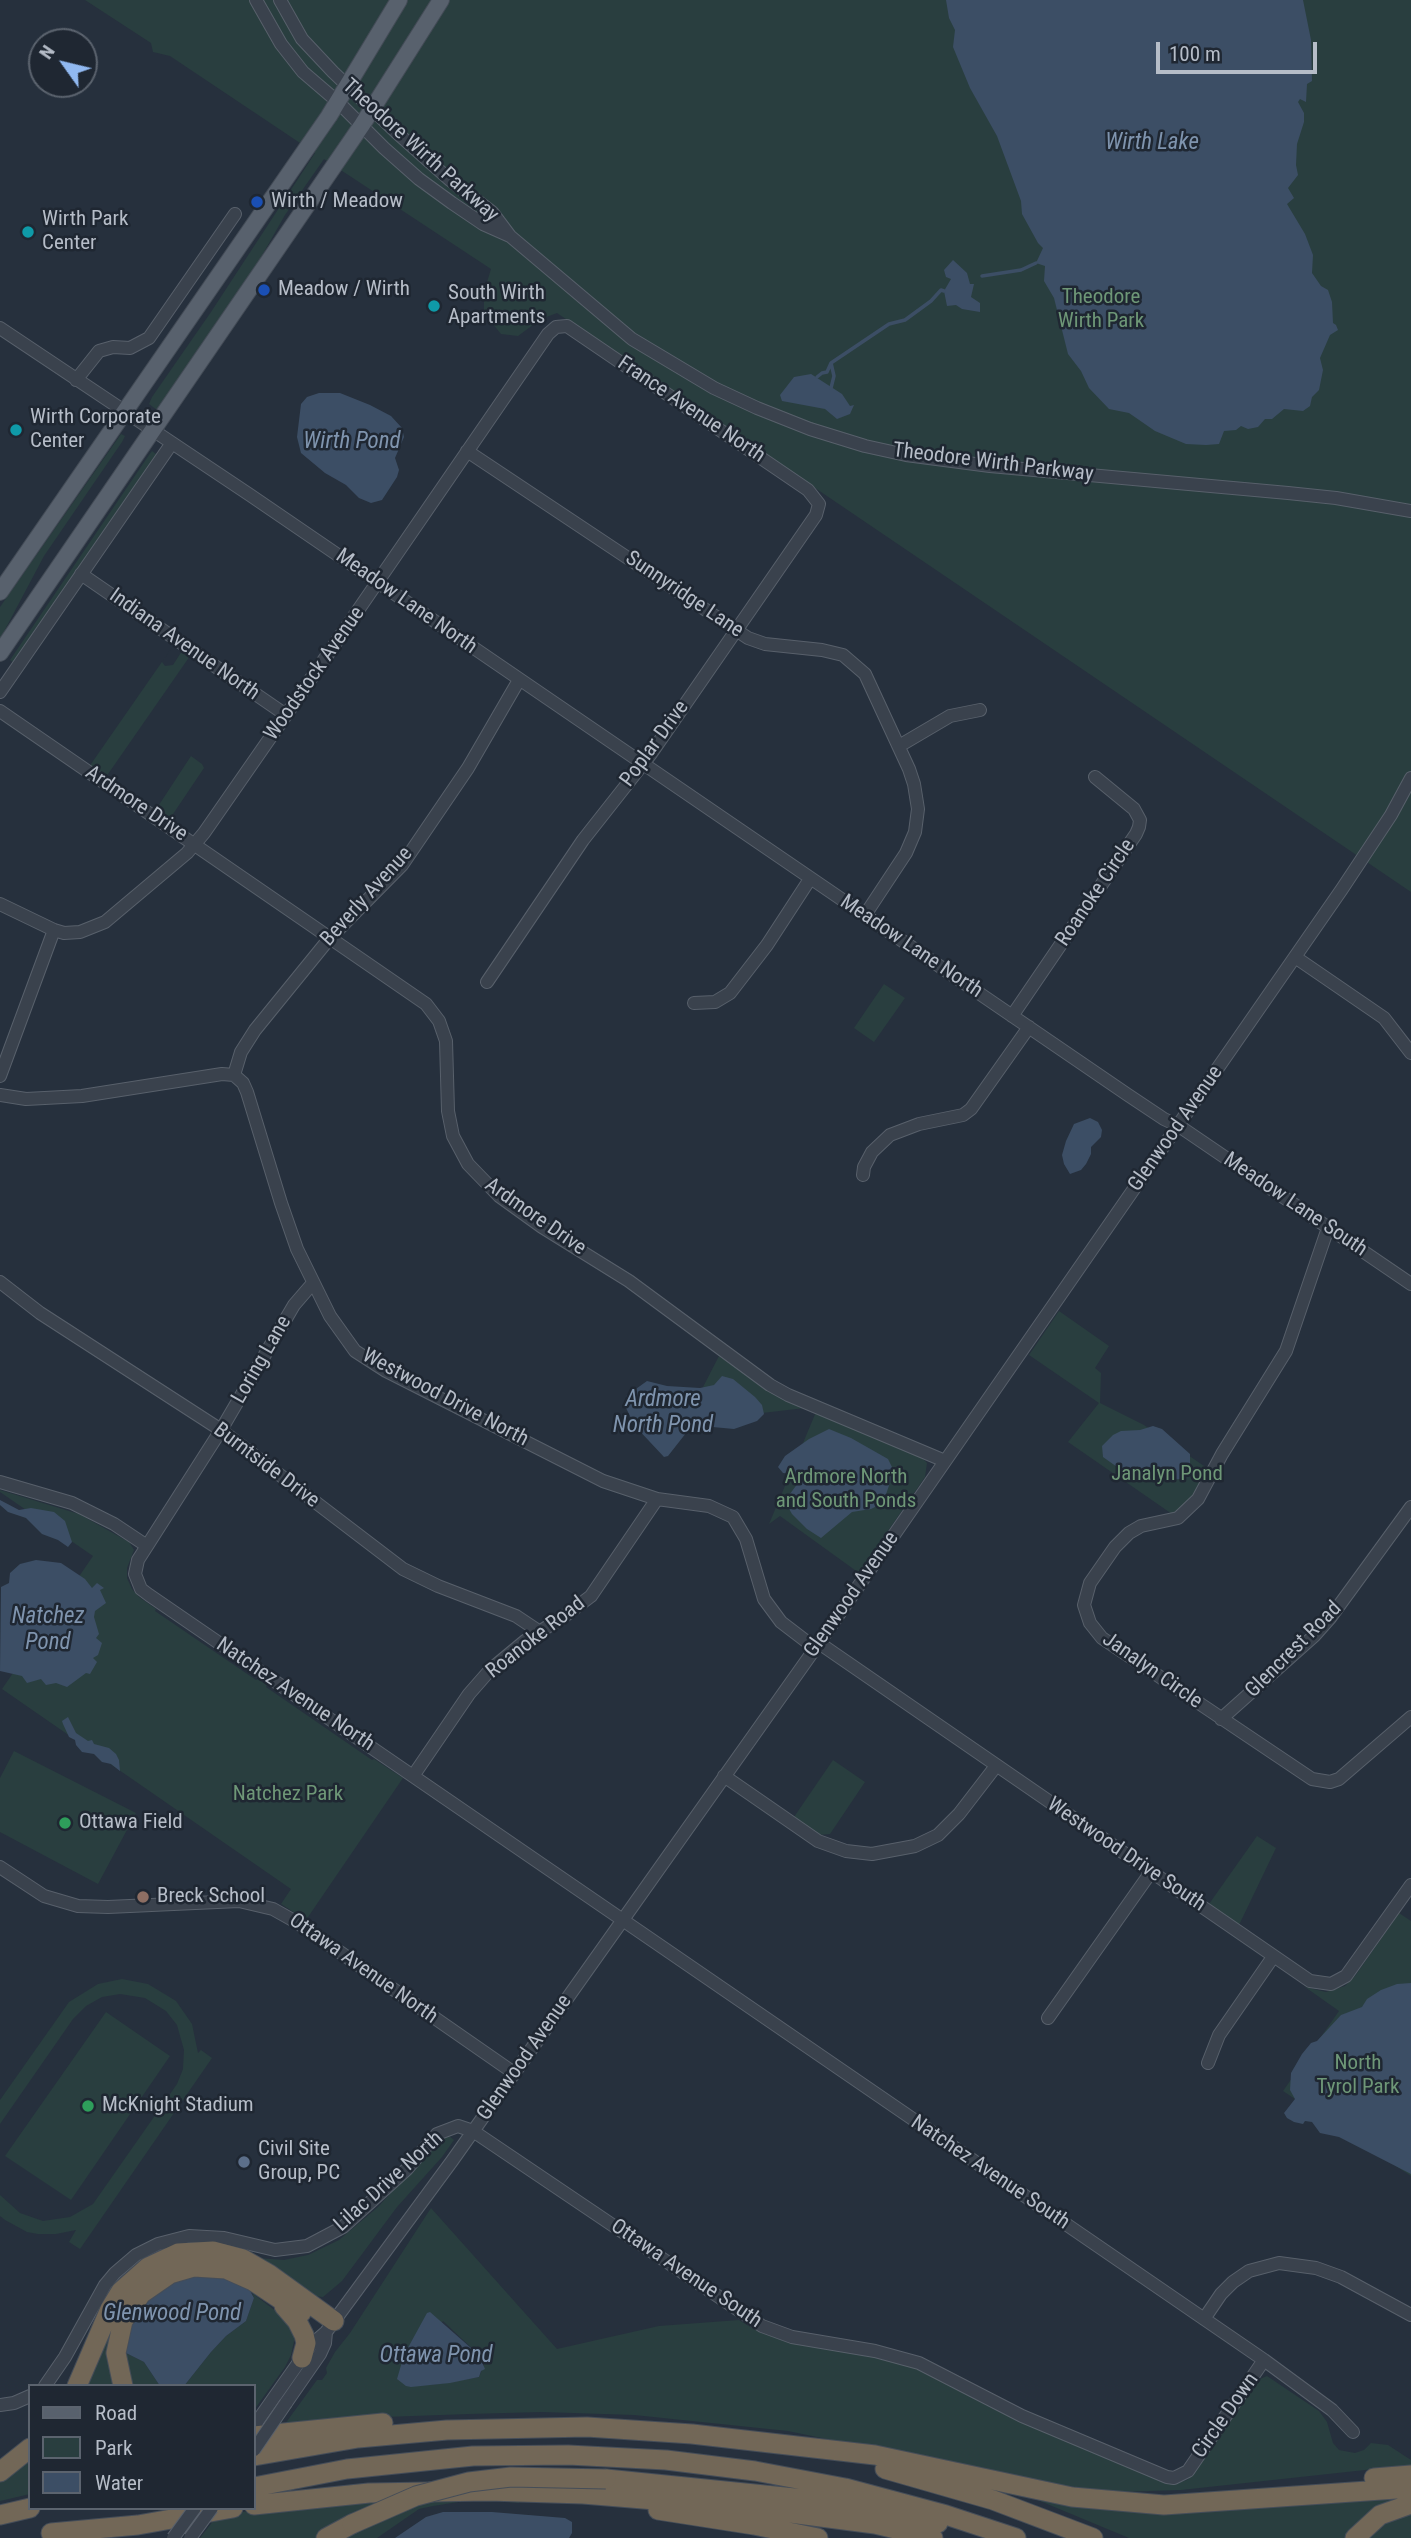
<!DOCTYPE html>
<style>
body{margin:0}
#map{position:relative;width:1411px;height:2538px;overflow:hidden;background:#26303d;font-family:"Roboto Condensed",sans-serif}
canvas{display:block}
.legend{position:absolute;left:28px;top:2384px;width:228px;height:126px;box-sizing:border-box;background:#1f2732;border:2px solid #5b636e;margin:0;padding:9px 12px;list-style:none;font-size:21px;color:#b6bdc8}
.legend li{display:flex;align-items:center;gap:14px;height:35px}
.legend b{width:35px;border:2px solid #5b636e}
.north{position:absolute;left:28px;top:28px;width:70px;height:70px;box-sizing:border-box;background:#1f2732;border:2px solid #5b636e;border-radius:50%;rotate:304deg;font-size:19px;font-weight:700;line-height:28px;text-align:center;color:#b6bdc8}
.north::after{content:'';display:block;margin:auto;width:24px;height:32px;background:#91b9f1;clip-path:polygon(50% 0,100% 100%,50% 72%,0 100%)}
.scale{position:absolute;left:1156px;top:42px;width:161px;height:32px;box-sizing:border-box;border:4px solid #b6bdc8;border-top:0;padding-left:9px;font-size:21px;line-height:24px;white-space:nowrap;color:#b6bdc8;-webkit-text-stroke:5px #1f2732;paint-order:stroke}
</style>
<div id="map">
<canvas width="1411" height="2538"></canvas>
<ul class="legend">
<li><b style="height:9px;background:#58616d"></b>Road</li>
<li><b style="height:19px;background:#293e3f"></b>Park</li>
<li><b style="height:19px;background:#3c4e65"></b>Water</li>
</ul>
<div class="north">N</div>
<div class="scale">100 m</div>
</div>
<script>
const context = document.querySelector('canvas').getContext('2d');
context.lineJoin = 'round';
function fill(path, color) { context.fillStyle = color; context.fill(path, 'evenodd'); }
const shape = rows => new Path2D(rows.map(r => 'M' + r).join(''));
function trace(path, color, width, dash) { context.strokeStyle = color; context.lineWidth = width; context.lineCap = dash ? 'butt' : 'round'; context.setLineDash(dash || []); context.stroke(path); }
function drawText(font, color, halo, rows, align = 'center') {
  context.font = font + ' "Roboto Condensed",sans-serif'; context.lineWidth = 5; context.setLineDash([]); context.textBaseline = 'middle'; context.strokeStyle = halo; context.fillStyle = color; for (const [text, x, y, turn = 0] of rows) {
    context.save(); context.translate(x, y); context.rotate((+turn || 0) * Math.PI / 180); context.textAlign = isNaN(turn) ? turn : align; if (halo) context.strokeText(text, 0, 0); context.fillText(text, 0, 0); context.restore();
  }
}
const green = shape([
 [85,0,1411,0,1411,892,557,313,541,319,518,336,501,334,484,313,484,292,491,269,324,159,285,215,252,273,157,410,149,404,152,397,211,312,315,153,170,56,153,52,151,43],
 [121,434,125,436,122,442,44,556,0,639,0,607],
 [161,448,14,663,10,660,149,455,152,451,156,454],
 [173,646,162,662,165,666,173,665,182,651,190,656,106,777,91,767,91,764],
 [191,756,202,764,204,768,169,820,155,811],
 [884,984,905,998,874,1042,854,1028],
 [1059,1311,1109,1346,1095,1368,1101,1373,1100,1403,1144,1425,1207,1468,1195,1495,1176,1512,1172,1514,1068,1442,1099,1403,1029,1355],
 [719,1356,771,1391,805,1408,685,1422],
 [816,1412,912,1454,923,1459,927,1463,925,1477,859,1573,780,1516,769,1524],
 [0,1490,79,1514,129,1542,134,1550,127,1568,127,1578,132,1589,139,1597,156,1609,155,1611,256,1680,258,1679,267,1685,266,1687,372,1760,374,1759,403,1778,306,1920,281,1904,291,1889,2,1689,93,1556,0,1492],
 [14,1751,136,1813,98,1884,0,1832,0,1778],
 [833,1760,865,1782,830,1834,819,1835,794,1817],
 [1257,1836,1276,1848,1239,1925,1209,1904],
 [1399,1913,1411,1921,1411,2176,1283,2091,1339,2011,1305,1987,1326,1992,1345,1986,1355,1976],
 [122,1979,148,1984,176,2001,192,2024,198,2053,201,2050,212,2058,80,2249,69,2242,76,2230,56,2234,38,2234,27,2232,5,2220,0,2216,0,2195,20,2213,43,2221,70,2217,93,2204,177,2084,183,2069,184,2050,177,2025,166,2011,145,1998,120,1994,102,1997,86,2006,73,2019,0,2124,0,2100,69,2002,98,1984],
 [106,2012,170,2056,71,2200,5,2156],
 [448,2135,454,2140,442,2157,397,2207,342,2281,323,2297,315,2296,257,2258,284,2260,308,2255,339,2240,378,2207,439,2140],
 [431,2208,557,2349,659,2326,739,2320,757,2331,785,2341,879,2357,919,2369,1174,2484,1187,2480,1194,2473,1260,2379,1267,2376,1319,2411,1327,2422,1333,2443,1339,2450,1355,2453,1364,2450,1371,2443,1388,2445,1411,2460,1411,2465,1181,2490,1118,2492,1058,2485,954,2462,951,2465,788,2431,634,2415,542,2412,469,2414,385,2417,282,2428,317,2380,322,2380,327,2373,326,2368,335,2352,350,2333],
 [443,2321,479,2355,484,2365,479,2377,439,2384,406,2386],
 [252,2293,289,2321,296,2332,291,2355,285,2367,254,2410,254,2386,184,2386,211,2352,226,2336,246,2321,254,2298],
 [107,2334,112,2340,116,2386,84,2386],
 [124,2352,144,2362,160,2386,129,2386],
 [30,2455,30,2494,0,2501,0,2478],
 [441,2495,520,2498,519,2503,478,2499,433,2506,419,2509,377,2538,338,2538],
 [1411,2495,1348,2538,1129,2538,1028,2496,1072,2502],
 [392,2497,316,2538,200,2538,217,2516,282,2506],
 [1411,2510,1411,2538,1362,2538,1366,2533]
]);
const water = shape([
 [946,0,1303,0,1311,40,1312,81,1307,84,1306,102,1300,99,1298,102,1304,113,1304,122,1297,144,1296,165,1298,175,1288,188,1294,198,1287,204,1305,234,1313,255,1312,273,1321,286,1328,290,1332,302,1333,323,1336,325,1338,330,1330,335,1320,358,1323,370,1319,390,1312,397,1310,406,1303,411,1284,409,1272,419,1265,419,1258,427,1248,429,1241,426,1236,430,1224,431,1219,444,1206,445,1186,444,1155,431,1129,413,1109,409,1089,388,1081,371,1068,354,1054,298,1044,281,1045,266,1036,263,1043,248,1038,243,1022,214,1021,201,997,136,970,88,953,47,955,30,949,18],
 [953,260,967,273,970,284,974,284,971,297,980,303,980,312,962,309,956,305,947,306,944,291,951,279,946,277,944,270],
 [811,374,842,394,850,406,854,405,850,414,837,419,825,409,782,401,780,395,794,377],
 [319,393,340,393,370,405,391,416,402,428,404,437,395,458,399,470,397,477,382,500,371,503,359,498,346,485,325,473,301,453,297,437,301,404,307,397],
 [1090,1118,1098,1122,1102,1130,1101,1137,1091,1147,1091,1154,1086,1164,1081,1170,1070,1174,1064,1164,1062,1155,1066,1141,1074,1124],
 [722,1376,733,1379,755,1397,762,1405,764,1414,757,1421,734,1429,702,1426,690,1428,668,1456,664,1457,635,1426,626,1408,626,1396,647,1381,667,1386,700,1388,714,1385],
 [1153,1426,1162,1429,1190,1454,1190,1465,1182,1479,1167,1480,1157,1475,1154,1470,1146,1467,1127,1474,1103,1457,1102,1446,1113,1435,1121,1431,1140,1430],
 [829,1429,851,1438,888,1459,894,1471,883,1503,871,1509,852,1512,821,1538,807,1529,792,1514,788,1507,787,1498,798,1483,797,1479,792,1474,783,1473,778,1467,785,1456,809,1439],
 [0,1500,19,1510,31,1508,54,1512,65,1521,72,1542,68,1547,58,1540,42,1534,26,1518,8,1512,0,1505],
 [36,1560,61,1563,85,1579,92,1588,97,1583,104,1588,100,1590,106,1603,95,1611,94,1617,99,1634,96,1638,102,1643,98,1655,93,1658,97,1662,90,1674,86,1673,67,1687,56,1683,46,1685,41,1679,27,1683,22,1676,0,1671,1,1587,9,1583,10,1573,20,1564],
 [68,1717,76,1733,88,1741,92,1740,94,1744,109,1748,116,1754,119,1760,120,1771,111,1764,102,1762,94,1754,82,1752,76,1745,75,1740,69,1737,63,1724,62,1721],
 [1411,1983,1411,2174,1339,2137,1320,2133,1312,2122,1305,2121,1303,2124,1294,2122,1287,2118,1284,2113,1295,2099,1290,2090,1291,2073,1302,2054,1311,2043,1317,2041,1341,2015,1362,2007,1367,1999,1381,1990,1397,1984],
 [170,2258,248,2287,254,2298,246,2321,226,2336,211,2352,184,2386,160,2386,144,2362,124,2352,115,2345,109,2336,106,2322],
 [430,2312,479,2355,485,2369,481,2371,479,2377,450,2383,411,2387,406,2386,397,2379,404,2355,427,2313],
 [443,2512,492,2512,565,2518,572,2522,572,2533,569,2538,395,2538,426,2517]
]);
const stream = shape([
 [982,276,1021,270,1036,263],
 [817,377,822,373,827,372,831,363],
 [831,388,834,376,831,363,889,324,905,320,931,301,941,290,944,291]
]);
const minor = shape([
 [256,0,281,44,303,72,338,102,384,148,419,179,452,203,483,224,510,236],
 [280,0,302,39,333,72,396,132,450,180,492,212,510,236,632,339,714,388,757,408,810,429,865,446,906,455,990,466,1288,493,1336,498,1411,511],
 [0,328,250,495,1128,1095,1164,1119,1179,1126,1411,1284],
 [76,380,99,351,113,347,130,348,149,338,235,214],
 [467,451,748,638,765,644,822,650,843,655,865,674,909,769,914,784,918,809,915,832,906,853,865,915],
 [81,574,286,715],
 [0,692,172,443],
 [0,711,426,1004,439,1021,446,1041,448,1111,453,1136,468,1164,499,1196,542,1227,629,1281,770,1385,788,1395,945,1461],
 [899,746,950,716,980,710],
 [0,904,54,930,64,933,80,932,105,922,187,853,204,833,286,715,548,334,556,327,567,326,808,490,819,504,816,515,650,755,583,840,487,982],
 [1295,957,1384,1018,1411,1053],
 [694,1003,715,1002,730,993,767,945,810,879],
 [1012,1016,1136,834,1139,827,1140,820,1134,809,1095,777],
 [234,1075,241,1052,255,1030,329,939,402,865,468,768,519,680],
 [0,1076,54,930],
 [0,1095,26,1099,82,1096,222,1074,234,1075,243,1083,247,1092,281,1203,297,1249,330,1316,355,1351,386,1371,603,1481,657,1499,709,1506,733,1517,746,1539,764,1599,781,1622,815,1648],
 [863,1175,864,1167,872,1152,890,1135,919,1124,963,1115,971,1109,1029,1027],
 [1328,1228,1286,1351,1222,1454,1198,1499,1178,1518,1141,1526,1129,1533,1115,1547,1090,1583,1084,1605,1090,1623,1102,1638,1312,1779,1330,1782,1339,1779,1411,1717],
 [0,1282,40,1313,221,1430,403,1569,438,1586,516,1616,540,1632],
 [0,1482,72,1503,114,1524,147,1546,138,1560,135,1574,141,1589,149,1595,1264,2360,1332,2410,1353,2432],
 [147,1546,221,1430,294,1305,313,1283],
 [819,1643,1310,1981,1331,1984,1346,1976,1411,1885],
 [1221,1719,1314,1636,1330,1618,1411,1507],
 [413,1776,469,1694,490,1670,525,1641,566,1615,591,1596,657,1499],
 [724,1776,818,1841,846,1851,872,1854,915,1846,938,1835,959,1814,996,1766],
 [0,1867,44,1896,78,1906,108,1907,239,1901,273,1909,298,1923,514,2073],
 [1048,2018,1151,1872],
 [1208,2063,1219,2035,1273,1957],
 [1204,2319,1221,2294,1233,2282,1249,2271,1279,2263,1316,2268,1341,2277,1411,2315],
 [45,2386,65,2357,105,2285,115,2273,136,2255,158,2244,189,2236,224,2238,275,2250,307,2246,343,2227,407,2169,437,2134,458,2126,473,2131,762,2326,792,2337,875,2351,919,2363,1022,2416,1167,2477,1174,2478,1188,2471,1264,2360],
 [286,2403,320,2354,325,2343,326,2332],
 [0,2405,14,2403,30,2396],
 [254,2426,311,2345,326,2332,452,2161,819,1643,1342,889,1391,815,1411,778]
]);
const major = shape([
 [0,592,329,116,399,0],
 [0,653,362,125,441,0]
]);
const highway = shape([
 [284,2306,297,2321,304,2335,306,2343,302,2358],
 [77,2386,110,2309,121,2291,148,2267,178,2253,213,2251,243,2259,269,2274,334,2321],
 [123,2386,116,2353,123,2321,141,2294,170,2274,194,2267,226,2269,253,2281,301,2313],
 [254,2436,383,2423],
 [254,2456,358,2438,447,2430,587,2427,692,2434,875,2455,1072,2497,1164,2505,1411,2488],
 [885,2469,993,2500,1093,2538],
 [0,2472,30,2448],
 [1374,2478,1411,2475],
 [606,2479,814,2500,938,2523],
 [254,2487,347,2469,473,2456,568,2455,666,2460,755,2471,845,2488,946,2515,1016,2538],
 [254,2505,369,2493,489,2491,583,2494,752,2508,875,2524,933,2538],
 [658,2510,754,2525,818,2538],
 [0,2515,30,2508],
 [51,2533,138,2525,233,2508],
 [326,2538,352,2524],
 [1355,2538,1380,2515,1411,2504]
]);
const minorBridge = shape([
 [254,2450,286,2403],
 [173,2538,195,2508],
 [190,2538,212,2508]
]);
const highwayBridge = shape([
 [352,2524,416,2496,469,2482,511,2477,606,2479]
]);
const markers = [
 [257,202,7,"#1a4fb4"],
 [28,232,7,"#0f9aa8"],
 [264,290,7,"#1a4fb4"],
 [434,306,7,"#0f9aa8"],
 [16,430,7,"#0f9aa8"],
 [65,1823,7,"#2e9e5b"],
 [143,1897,7,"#8d6e63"],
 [88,2106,7,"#2e9e5b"],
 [244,2162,7,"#5c6f8a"]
];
const streetNames = [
 ["Theodore Wirth Parkway",420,151,42],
 ["France Avenue North",691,410,34],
 ["Theodore Wirth Parkway",993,463,7],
 ["Sunnyridge Lane",684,595,34],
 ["Meadow Lane North",406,602,35],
 ["Indiana Avenue North",184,645,35],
 ["Woodstock Avenue",315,674,-55],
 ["Poplar Drive",655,744,-54],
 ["Ardmore Drive",136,804,34],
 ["Roanoke Circle",1096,893,-56],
 ["Beverly Avenue",367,897,-48],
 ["Meadow Lane North",911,947,34],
 ["Glenwood Avenue",1176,1129,-55],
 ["Meadow Lane South",1295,1205,34],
 ["Ardmore Drive",535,1217,35],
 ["Loring Lane",262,1360,-60],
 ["Westwood Drive North",445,1398,28],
 ["Burntside Drive",266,1466,37],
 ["Glenwood Avenue",852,1595,-55],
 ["Roanoke Road",536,1638,-38],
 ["Glencrest Road",1294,1650,-45],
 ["Janalyn Circle",1152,1671,35],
 ["Natchez Avenue North",295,1695,34],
 ["Westwood Drive South",1126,1855,34],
 ["Ottawa Avenue North",363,1969,35],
 ["Glenwood Avenue",525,2058,-55],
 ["Natchez Avenue South",990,2173,34],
 ["Lilac Drive North",389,2182,-42],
 ["Ottawa Avenue South",686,2274,34],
 ["Circle Down",1226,2416,-55]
];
const poiNames = [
 ["Wirth / Meadow",271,202],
 ["Wirth Park",42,220],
 ["Center",42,244],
 ["Meadow / Wirth",278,290],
 ["South Wirth",448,294],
 ["Apartments",448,318],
 ["Wirth Corporate",30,418],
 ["Center",30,442],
 ["Ottawa Field",79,1823],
 ["Breck School",157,1897],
 ["McKnight Stadium",102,2106],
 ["Civil Site",258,2150],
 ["Group, PC",258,2174]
];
const parkNames = [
 ["Theodore",1101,298],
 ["Wirth Park",1101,322],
 ["Janalyn Pond",1167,1475],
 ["Ardmore North",846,1478],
 ["and South Ponds",846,1502],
 ["Natchez Park",288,1795],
 ["North",1358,2064],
 ["Tyrol Park",1358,2088]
];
const waterNames = [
 ["Wirth Lake",1152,143],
 ["Wirth Pond",352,442],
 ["Ardmore",663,1400],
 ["North Pond",663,1426],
 ["Natchez",48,1617],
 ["Pond",48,1643],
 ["Glenwood Pond",172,2314],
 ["Ottawa Pond",436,2356]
];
fill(green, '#293e3f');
fill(water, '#3c4e65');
trace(stream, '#3c4e65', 3.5);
trace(minor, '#58606b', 14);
trace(major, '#434b56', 18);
trace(highway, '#454d58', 21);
trace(minor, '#3a424d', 12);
trace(major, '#58616d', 16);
trace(highway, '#726757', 19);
trace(minorBridge, '#58606b', 14, []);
trace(highwayBridge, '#454d58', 21, []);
trace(minorBridge, '#3a424d', 12);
trace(highwayBridge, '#726757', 19);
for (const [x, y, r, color] of markers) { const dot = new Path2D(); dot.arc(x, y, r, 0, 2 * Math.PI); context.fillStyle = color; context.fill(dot); trace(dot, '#1f2732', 2.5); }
drawText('21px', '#b6bdc8', '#1f2732', streetNames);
drawText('21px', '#b6bdc8', '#1f2732', poiNames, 'left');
drawText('21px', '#6e9777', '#1f2732', parkNames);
drawText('italic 23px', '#7f94ae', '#1f2732', waterNames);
</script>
